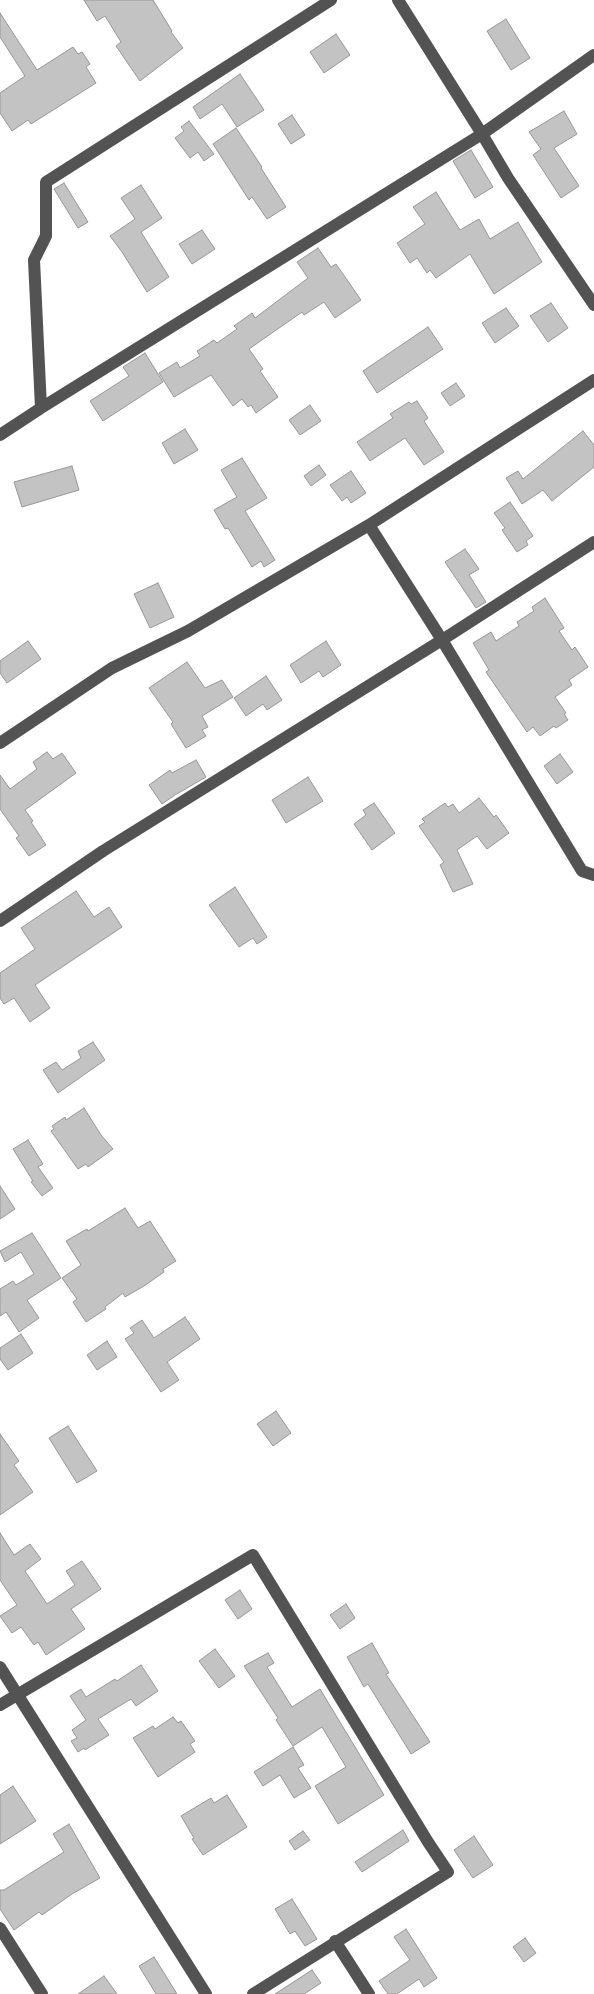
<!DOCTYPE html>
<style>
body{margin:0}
canvas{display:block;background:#fff}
</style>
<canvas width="594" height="1994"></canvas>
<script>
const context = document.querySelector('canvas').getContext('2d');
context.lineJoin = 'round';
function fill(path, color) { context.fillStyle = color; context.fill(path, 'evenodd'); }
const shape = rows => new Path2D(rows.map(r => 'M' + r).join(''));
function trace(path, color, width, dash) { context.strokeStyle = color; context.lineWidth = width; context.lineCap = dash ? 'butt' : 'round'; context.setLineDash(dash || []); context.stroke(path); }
const building = shape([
 [84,0,153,0,172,31,171,32,183,48,140,81,116,46,121,42,105,16,97,21,84,0],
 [0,13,37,70,73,47,78,54,82,52,90,64,86,67,96,83,31,124,28,120,12,131,0,113,0,93,25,76,0,37,0,13],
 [506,19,530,58,511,70,487,31,506,19],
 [336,34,350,55,324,73,310,52,336,34],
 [240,74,264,110,237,127,222,104,200,119,193,107,240,74],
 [564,111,577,134,554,148,579,186,561,198,533,155,541,149,529,132,564,111],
 [292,115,305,135,291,144,278,124,292,115],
 [189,121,214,154,204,161,198,152,190,158,175,138,184,131,181,127,189,121],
 [236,128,262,167,261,168,286,207,267,219,252,197,249,200,213,144,236,128],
 [471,150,493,187,475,198,453,161,471,150],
 [64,183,88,222,78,228,54,189,64,183],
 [141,185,162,218,141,232,169,277,147,292,122,252,110,236,135,219,121,198,141,185],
 [436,192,460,230,479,219,490,239,518,222,542,262,494,294,470,254,436,278,430,270,427,273,417,258,410,263,397,243,425,224,413,207,436,192],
 [202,230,215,249,192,264,179,244,202,230],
 [318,248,331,267,336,264,361,300,335,318,324,302,304,315,302,312,249,349,263,369,260,371,278,397,256,413,251,405,248,407,242,399,233,406,211,375,174,397,159,373,177,362,180,368,200,356,197,351,214,340,217,343,237,329,234,326,252,313,255,318,308,278,297,262,318,248],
 [551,303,568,328,548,342,530,316,551,303],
 [506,308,519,326,495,343,482,323,506,308],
 [428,327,443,349,377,393,363,371,428,327],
 [145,353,163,382,103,421,90,401,129,376,123,367,145,353],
 [456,383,465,396,450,406,441,393,456,383],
 [417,401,428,418,424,421,444,452,424,465,405,438,370,461,357,442,393,418,390,414,409,402,411,404,417,401],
 [310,405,321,421,300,435,289,420,310,405],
 [185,429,198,450,174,464,162,443,185,429],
 [583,431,594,445,594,467,552,501,543,490,522,504,506,478,518,471,523,479,583,431],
 [242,458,267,498,245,511,275,560,264,567,261,561,252,567,228,528,225,529,214,510,237,497,221,470,242,458],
 [319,465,326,475,311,486,304,476,319,465],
 [72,466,79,490,22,507,14,482,72,466],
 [351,471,366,493,351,503,347,497,342,501,330,485,351,471],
 [510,502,533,536,526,541,528,545,517,552,502,530,505,528,494,513,510,502],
 [465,549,479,569,469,575,486,602,476,608,445,562,465,549],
 [158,583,174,617,150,628,134,594,158,583],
 [545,598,564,628,559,631,572,650,575,647,588,667,569,680,572,685,555,697,566,713,564,714,568,720,556,728,554,726,540,736,533,727,527,732,486,672,489,670,473,643,491,632,496,641,519,626,517,622,534,611,532,607,545,598],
 [28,641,41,659,7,683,0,673,0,661,28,641],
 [326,641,341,665,323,677,319,671,301,683,290,665,326,641],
 [187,662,205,688,222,680,233,697,202,716,208,727,202,730,206,736,186,748,171,724,173,722,149,688,187,662],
 [266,676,282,700,267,710,263,704,246,716,234,698,266,676],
 [47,752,53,759,62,753,76,773,25,810,33,821,31,822,46,845,29,856,16,838,19,836,0,809,0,775,10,789,37,769,33,762,47,752],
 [560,754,573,772,557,784,544,766,560,754],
 [196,760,206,777,175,795,162,804,149,785,170,770,172,773,196,760],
 [308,777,323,801,286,823,272,800,308,777],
 [479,798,494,817,496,815,509,833,487,849,477,836,457,850,473,884,453,892,440,865,444,862,419,826,425,822,422,819,445,803,448,807,453,804,459,813,479,798],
 [374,803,395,833,372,850,354,824,366,815,363,810,374,803],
 [235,887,267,937,257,944,253,938,239,947,209,905,235,887],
 [76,891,94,917,109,907,122,927,35,985,50,1008,30,1022,14,998,4,1004,0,998,0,973,35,949,21,928,76,891],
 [93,1042,105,1060,58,1093,43,1070,56,1062,62,1070,81,1058,78,1051,93,1042],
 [84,1108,101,1135,113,1149,88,1167,86,1164,78,1169,51,1131,54,1129,52,1126,65,1117,66,1120,84,1108],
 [28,1140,43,1164,38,1167,53,1188,42,1196,31,1182,33,1181,13,1149,28,1140],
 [0,1186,15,1209,0,1219,0,1186],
 [125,1208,138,1228,150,1221,176,1261,163,1269,164,1272,144,1286,125,1297,123,1293,105,1307,106,1309,86,1322,73,1302,77,1299,62,1278,81,1265,66,1241,87,1229,88,1231,125,1208],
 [32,1233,61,1278,27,1300,39,1318,19,1332,6,1312,0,1316,0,1289,13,1281,16,1285,34,1274,21,1252,5,1262,0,1251,32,1233],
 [185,1317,200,1339,167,1362,179,1380,161,1392,125,1339,134,1333,130,1328,142,1320,154,1338,185,1317],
 [21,1334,33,1353,8,1370,0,1359,0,1348,21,1334],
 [107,1341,117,1357,97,1370,87,1355,107,1341],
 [276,1411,291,1433,273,1446,257,1424,276,1411],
 [68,1426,97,1471,77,1483,49,1438,68,1426],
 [0,1434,19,1461,14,1465,33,1492,0,1515,0,1434],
 [0,1533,14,1555,30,1544,41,1559,25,1571,47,1604,75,1585,66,1571,82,1561,101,1589,71,1609,85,1629,46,1655,38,1642,34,1645,21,1627,12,1633,0,1616,17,1605,0,1580,0,1533],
 [240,1590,252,1609,238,1619,225,1600,240,1590],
 [346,1604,355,1618,340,1629,330,1615,346,1604],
 [372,1643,389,1673,386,1674,430,1742,411,1754,368,1684,364,1687,347,1657,372,1643],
 [215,1649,235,1676,219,1688,199,1661,215,1649],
 [268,1653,274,1663,267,1667,292,1707,320,1689,384,1795,338,1824,315,1786,346,1767,322,1727,293,1746,276,1720,278,1718,244,1666,268,1653],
 [141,1665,158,1691,136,1706,131,1699,98,1719,109,1735,85,1750,84,1748,78,1752,71,1741,77,1738,72,1730,86,1720,70,1696,81,1689,86,1697,115,1679,117,1681,141,1665],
 [173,1717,178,1723,181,1721,195,1741,190,1744,195,1752,158,1777,133,1738,153,1726,155,1729,173,1717],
 [293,1747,304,1765,298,1768,311,1788,294,1798,280,1775,263,1786,254,1772,293,1747],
 [13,1786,36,1821,0,1844,0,1795,13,1786],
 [227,1795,247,1827,203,1855,192,1839,194,1838,181,1816,211,1798,214,1803,227,1795],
 [69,1824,100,1878,72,1894,42,1915,39,1912,14,1930,0,1909,0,1890,4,1890,64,1852,53,1834,69,1824],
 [403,1830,409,1841,362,1872,355,1862,403,1830],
 [303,1831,310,1840,295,1850,289,1841,303,1831],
 [474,1836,493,1865,473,1878,454,1850,474,1836],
 [292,1899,317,1939,305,1946,295,1931,290,1934,275,1909,292,1899],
 [406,1929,437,1978,424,1987,419,1979,397,1994,388,1994,379,1981,410,1960,394,1937,406,1929],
 [525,1938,536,1953,524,1962,513,1947,525,1938],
 [154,1957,169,1981,177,1994,156,1994,139,1966,154,1957],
 [312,1970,321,1983,304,1994,275,1994,312,1970],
 [104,1976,117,1994,78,1994,104,1976]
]);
const minor = shape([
 [398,0,482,134,508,178,594,305],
 [41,408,34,260,46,236,46,182,331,0],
 [0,435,41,408,482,134,594,55],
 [369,525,442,640,582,871,594,875],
 [0,743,112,668,188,631,369,525,594,380],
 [0,921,103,851,442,640,594,542],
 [0,1667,206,1994],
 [0,1705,253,1555,428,1842,448,1872,253,1994],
 [0,1928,42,1994],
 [335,1941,369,1994]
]);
fill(building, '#c3c3c3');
trace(building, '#979797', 1);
trace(minor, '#535353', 12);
</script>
